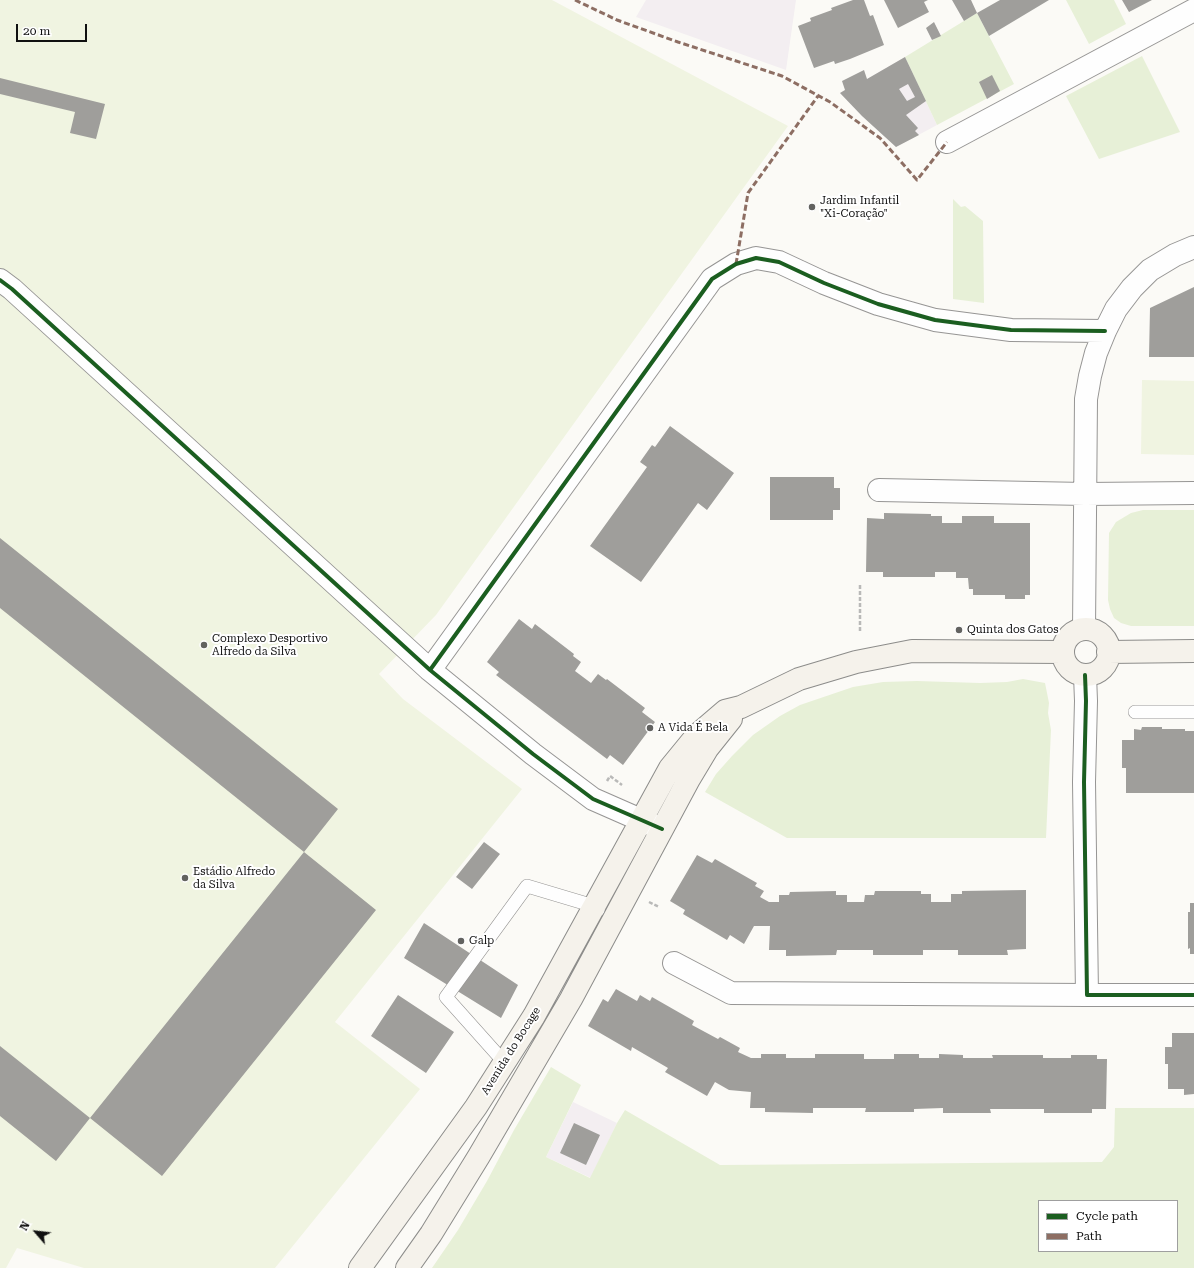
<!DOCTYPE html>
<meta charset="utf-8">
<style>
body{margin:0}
#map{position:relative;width:1194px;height:1268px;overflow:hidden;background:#fbfaf6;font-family:"Roboto Serif",serif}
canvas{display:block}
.legend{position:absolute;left:1038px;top:1200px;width:140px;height:52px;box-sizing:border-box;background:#fff;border:1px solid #9f9f9f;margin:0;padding:5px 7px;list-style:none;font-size:12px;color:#101010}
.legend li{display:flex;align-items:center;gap:8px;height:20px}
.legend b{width:20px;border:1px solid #9f9f9f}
.north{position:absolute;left:16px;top:1212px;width:40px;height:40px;-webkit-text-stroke:3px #fff;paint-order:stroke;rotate:298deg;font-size:11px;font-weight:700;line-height:16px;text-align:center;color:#101010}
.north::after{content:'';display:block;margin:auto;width:14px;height:18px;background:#101010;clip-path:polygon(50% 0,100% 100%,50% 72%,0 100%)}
.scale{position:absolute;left:16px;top:24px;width:71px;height:18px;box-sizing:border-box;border:2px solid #101010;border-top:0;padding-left:5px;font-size:12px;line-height:14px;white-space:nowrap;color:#101010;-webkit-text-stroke:3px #fff;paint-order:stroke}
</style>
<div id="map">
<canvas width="1194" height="1268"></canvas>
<ul class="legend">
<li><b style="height:5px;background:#1b5e20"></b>Cycle path</li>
<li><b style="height:5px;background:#8d6e63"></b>Path</li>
</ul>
<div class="north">N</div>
<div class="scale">20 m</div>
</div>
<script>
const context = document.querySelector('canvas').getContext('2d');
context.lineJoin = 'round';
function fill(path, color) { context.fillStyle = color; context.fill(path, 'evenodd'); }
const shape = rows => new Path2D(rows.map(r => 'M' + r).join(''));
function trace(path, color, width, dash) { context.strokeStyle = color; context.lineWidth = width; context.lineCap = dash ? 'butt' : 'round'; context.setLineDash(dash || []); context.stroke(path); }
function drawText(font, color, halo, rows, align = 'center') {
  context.font = font + ' "Roboto Serif",serif'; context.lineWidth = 4; context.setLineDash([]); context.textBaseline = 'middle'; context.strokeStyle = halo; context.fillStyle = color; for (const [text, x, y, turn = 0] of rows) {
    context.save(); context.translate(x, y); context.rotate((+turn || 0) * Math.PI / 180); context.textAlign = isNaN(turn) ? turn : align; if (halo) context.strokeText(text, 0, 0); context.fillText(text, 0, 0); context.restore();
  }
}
const industrial = shape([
 [646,0,796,0,786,70,636,17],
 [905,57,937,125,896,147,862,116,840,93,859,81,867,79],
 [573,1102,617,1123,591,1178,546,1157]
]);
const green = shape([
 [1066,0,1114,0,1126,24,1089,44],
 [977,13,1014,84,937,125,905,57],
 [1142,56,1180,132,1099,159,1066,96],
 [953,199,961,207,965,206,983,221,984,303,953,299],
 [1143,510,1194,510,1194,626,1131,626,1121,623,1114,618,1110,609,1108,600,1109,533,1116,522,1131,513],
 [1023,679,1045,683,1049,703,1048,713,1051,730,1046,838,787,838,705,792,716,774,732,756,753,735,780,716,800,705,853,687,883,682,917,681,980,683,1007,682],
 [551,1067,581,1085,546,1157,590,1178,617,1123,625,1110,720,1165,1102,1162,1114,1147,1115,1108,1194,1108,1194,1268,432,1268,458,1230,487,1181,514,1130],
 [1039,1201,1177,1201,1177,1251,1039,1251]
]);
const pitch = shape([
 [0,0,552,0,788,126,436,615,379,674,403,699,522,789,335,1022,420,1089,275,1268,84,1268,17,1248,6,1268,0,1268],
 [1142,380,1194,381,1194,455,1141,454]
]);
const building = shape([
 [853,0,864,0,870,16,873,15,884,45,850,59,835,64,834,61,814,68,798,26,811,21,810,18,832,10,831,8],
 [884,0,928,0,924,2,929,12,898,28],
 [952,0,971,0,977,13,964,21],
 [1000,0,1049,0,989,36,977,13],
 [1122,0,1152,0,1129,12],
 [934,22,941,36,932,40,926,28],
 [905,57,926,101,906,115,918,128,915,131,919,135,896,147,862,116,840,93,845,90,842,81,864,70,867,79],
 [908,84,915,97,907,101,899,89],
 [992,75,1000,91,987,99,979,82],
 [0,78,105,104,96,139,70,133,75,112,0,94],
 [1194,287,1194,357,1149,357,1150,308],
 [670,426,734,473,707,510,698,503,641,582,590,546,647,467,640,462,652,445,655,447],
 [770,477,834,477,834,488,840,488,840,510,833,510,833,520,770,520],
 [884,513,931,514,931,516,942,516,942,523,962,523,962,516,994,516,994,523,1030,523,1030,595,1025,595,1025,599,1005,599,1005,595,973,595,973,589,969,589,968,578,956,578,956,572,935,572,935,577,883,577,883,572,866,572,867,518,884,519],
 [0,538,338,809,304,852,0,608],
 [519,619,532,629,535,624,574,654,573,656,581,662,575,671,591,683,598,674,606,680,607,679,645,708,642,712,655,722,623,765,610,755,607,759,551,717,496,675,499,672,487,662],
 [1142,727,1162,727,1162,729,1185,729,1185,731,1194,731,1194,793,1126,793,1126,768,1122,768,1122,740,1134,740,1134,729,1141,730],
 [484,842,500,854,472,889,456,877],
 [304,852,376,910,162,1176,90,1118],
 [697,855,712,863,715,859,757,883,755,886,764,891,760,897,769,902,779,902,779,895,789,895,790,892,836,891,836,895,847,895,847,902,864,902,865,895,874,895,875,891,921,891,921,894,931,894,931,902,951,902,951,894,962,894,962,891,1026,890,1026,949,1007,950,1008,955,958,955,958,950,923,950,923,955,873,955,873,950,837,950,836,955,786,956,786,950,769,950,770,926,754,926,744,944,730,935,727,940,683,914,685,910,670,901],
 [1190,903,1194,903,1194,954,1190,954,1190,948,1188,949,1188,912,1190,912],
 [424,923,518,985,501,1018,404,958],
 [616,989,637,1001,640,995,650,1001,652,997,694,1021,692,1025,718,1039,720,1037,740,1048,738,1052,751,1058,761,1058,761,1054,786,1054,786,1058,815,1058,815,1054,864,1054,864,1059,894,1059,894,1054,919,1054,919,1058,939,1058,939,1054,963,1055,963,1058,993,1058,992,1055,1043,1055,1043,1058,1071,1058,1071,1055,1097,1055,1097,1059,1107,1059,1106,1109,1092,1109,1092,1113,1044,1113,1044,1109,990,1109,991,1113,943,1113,943,1108,914,1109,914,1112,865,1112,866,1108,813,1108,813,1113,765,1112,765,1108,750,1108,751,1092,729,1090,715,1082,707,1096,665,1072,668,1068,632,1047,631,1051,588,1026,603,999,608,1002],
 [398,995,454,1032,426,1073,371,1036],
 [1172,1033,1194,1033,1194,1094,1184,1095,1184,1089,1168,1089,1168,1064,1165,1064,1165,1047,1172,1047],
 [0,1046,90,1118,56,1161,0,1116],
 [574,1123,600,1135,586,1165,560,1153]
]);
const path = shape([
 [860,631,860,585],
 [607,781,610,776,622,785],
 [649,902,659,907]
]);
const lane = shape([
 [1135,712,1194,712],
 [504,1062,446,997,527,886,594,906,598,910]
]);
const street = shape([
 [947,142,1194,10],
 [0,280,12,289,430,670,533,754,593,799,659,828],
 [879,490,1085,494,1194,493],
 [1084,629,1086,399,1090,376,1096,353,1105,331,1116,309,1132,288,1150,270,1175,255,1194,247],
 [430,670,712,279,736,264,756,258,779,262,824,283,878,304,935,320,1011,330,1105,331],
 [1085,675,1086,701,1084,782,1087,995,1194,995],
 [674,963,731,993,1087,995]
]);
const secondary = shape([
 '1063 652a23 23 0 1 1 46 0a23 23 0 1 1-46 0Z',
 [1108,652,1194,651],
 [360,1268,476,1107,534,1016,670,768,697,735,725,711,741,707,799,679,856,662,912,651,1063,652],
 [407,1268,431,1234,479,1156,571,999,689,779,707,749,731,719]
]);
const quiet = shape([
 [575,0,617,20,678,42,782,76,830,102,880,138,917,180,947,142],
 [736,264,748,193,818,96]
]);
const cycleway = shape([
 [0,280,12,289,430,670,533,754,593,799,662,829],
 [430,670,712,279,736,264,756,258,779,262,824,283,878,304,935,320,1011,330,1105,331],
 [1085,675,1086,701,1084,782,1087,995,1194,995]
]);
const markers = [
 [812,207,4,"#626260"],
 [959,630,4,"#626260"],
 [204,645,4,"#626260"],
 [650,728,4,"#626260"],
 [185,878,4,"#626260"],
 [461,941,4,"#626260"]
];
const poiNames = [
 ["Jardim Infantil",820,201],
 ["\"Xi-Coração\"",820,214],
 ["Quinta dos Gatos",967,630],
 ["Complexo Desportivo",212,639],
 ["Alfredo da Silva",212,652],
 ["A Vida É Bela",658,728],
 ["Estádio Alfredo",193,872],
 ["da Silva",193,885],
 ["Galp",469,941]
];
const streetNames = [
 ["Avenida do Bocage",511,1051,-58]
];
fill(industrial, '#f3eef1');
fill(green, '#e7f0d7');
fill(pitch, '#f0f4e1');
fill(building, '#9f9e9b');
trace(lane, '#969594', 14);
trace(street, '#969594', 24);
trace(secondary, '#8c8c8a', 24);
trace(path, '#b9b9b8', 2.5, [4, 2]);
trace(lane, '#fefefe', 13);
trace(street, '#fefefe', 22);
trace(secondary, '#f5f2eb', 22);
trace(quiet, '#8d6e63', 3, [6, 3]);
trace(cycleway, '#1b5e20', 4);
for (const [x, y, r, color] of markers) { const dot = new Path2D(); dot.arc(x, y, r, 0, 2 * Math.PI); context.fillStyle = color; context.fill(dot); trace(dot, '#fff', 1.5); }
drawText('11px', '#101010', '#fff', poiNames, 'left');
drawText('11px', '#101010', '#fff', streetNames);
</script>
